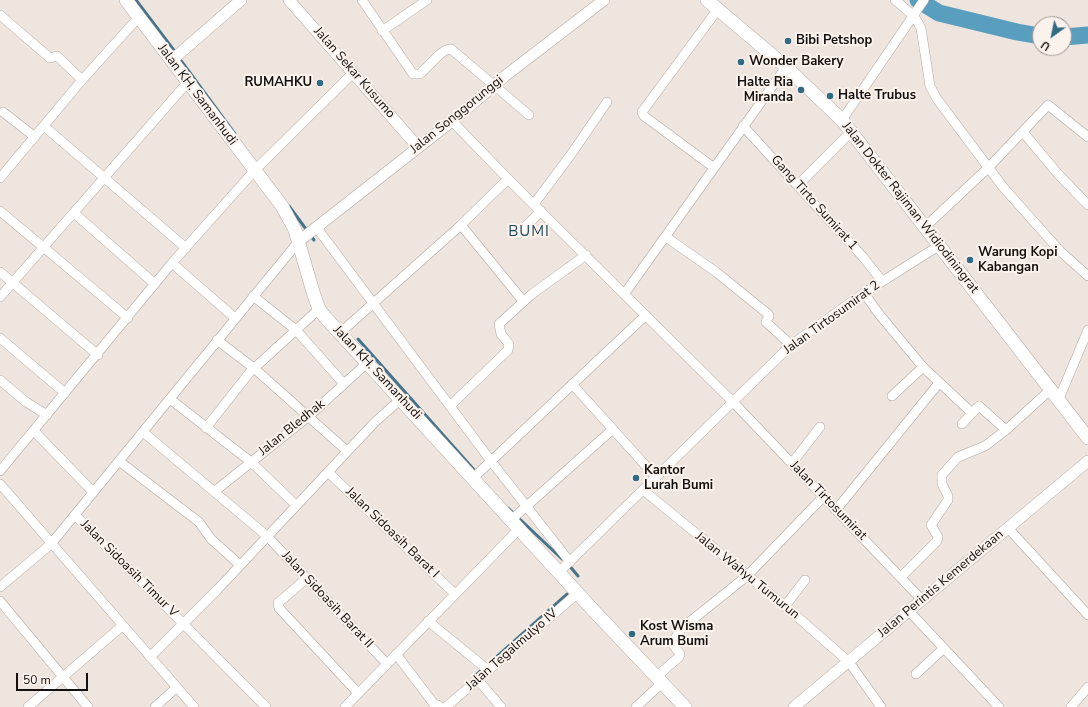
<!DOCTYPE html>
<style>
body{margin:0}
#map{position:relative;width:1088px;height:707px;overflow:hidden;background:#efe5df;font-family:"Nunito Sans",sans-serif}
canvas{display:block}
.north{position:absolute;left:1032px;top:16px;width:40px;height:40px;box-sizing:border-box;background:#fcf2ec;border:1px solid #9f9893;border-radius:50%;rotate:213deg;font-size:11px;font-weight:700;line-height:16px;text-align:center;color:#13100e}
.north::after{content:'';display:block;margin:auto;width:14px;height:18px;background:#316a84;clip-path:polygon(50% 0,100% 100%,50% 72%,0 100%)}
.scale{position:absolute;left:16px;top:673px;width:72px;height:18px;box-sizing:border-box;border:2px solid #13100e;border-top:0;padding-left:5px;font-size:12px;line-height:14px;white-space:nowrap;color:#13100e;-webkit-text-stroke:3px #fcf2ec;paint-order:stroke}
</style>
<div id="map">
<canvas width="1088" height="707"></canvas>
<div class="north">U</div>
<div class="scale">50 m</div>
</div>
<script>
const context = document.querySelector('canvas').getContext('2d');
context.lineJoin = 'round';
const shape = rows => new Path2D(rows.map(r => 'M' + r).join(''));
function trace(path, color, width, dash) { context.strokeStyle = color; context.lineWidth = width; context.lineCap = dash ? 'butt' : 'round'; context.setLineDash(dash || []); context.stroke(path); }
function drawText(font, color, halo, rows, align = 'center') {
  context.font = font + ' "Nunito Sans",sans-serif'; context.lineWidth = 4; context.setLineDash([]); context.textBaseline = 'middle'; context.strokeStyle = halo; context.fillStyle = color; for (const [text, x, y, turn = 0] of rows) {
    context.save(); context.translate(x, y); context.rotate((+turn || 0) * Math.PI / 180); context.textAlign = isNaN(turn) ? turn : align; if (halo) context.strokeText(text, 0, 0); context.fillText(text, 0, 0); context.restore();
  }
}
const stream = shape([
 [136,0,176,53],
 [179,58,235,134],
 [289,206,314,240],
 [358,339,476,472],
 [508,508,562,559],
 [568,564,578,576],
 [477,674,567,594]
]);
const river = shape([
 [918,0,939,13,1017,32,1040,36],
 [1064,37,1088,35]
]);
const minor = shape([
 [362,0,413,74,420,74,440,54,446,50,451,49,529,115],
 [895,0,914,16,921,28,930,86,937,99,1003,187,1060,251,1088,276],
 [0,15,50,58,57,56,82,80],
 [382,31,427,0],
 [3,112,35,137],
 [842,120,924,0],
 [452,121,508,179,734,403,922,600],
 [44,126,186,248],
 [743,126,863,257,882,281],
 [1023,132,1058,174,1088,205],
 [713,167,644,116,642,112,718,9],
 [0,178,82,80,138,18],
 [798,185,851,132],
 [534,204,572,153,607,102],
 [0,211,128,318],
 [74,213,155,284],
 [461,225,523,301],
 [925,227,988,168,1048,105,1088,137],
 [317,228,491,461,570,562],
 [518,234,541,211],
 [666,237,716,272,768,314,769,316,766,322,791,345],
 [172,263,235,318],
 [0,272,98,355],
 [625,293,786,67],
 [864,293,879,314,923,367,972,413,979,406,1006,430,1050,390],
 [253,296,296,330,344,384],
 [0,297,187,83],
 [340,333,461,225,508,179],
 [0,338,65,393],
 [217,340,255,369,347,451],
 [0,380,26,402,47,415],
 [572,384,656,477],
 [892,396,923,367],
 [170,399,251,462,296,505],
 [1058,401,1088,330],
 [450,406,508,350,509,344,501,334,499,324,532,294,586,255],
 [962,424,972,413],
 [206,428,250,372,319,309],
 [34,431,93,492],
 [143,432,267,536,387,664],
 [119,461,199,522,211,539,240,565],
 [792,463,820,427],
 [0,471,172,263,255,170,353,73],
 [328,472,455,594],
 [472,479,646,315],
 [0,484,194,707],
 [643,490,785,606,849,662,881,707],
 [215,491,309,416,367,363],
 [836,510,939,383],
 [75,515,266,707],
 [511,520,613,429],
 [1008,528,1088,615],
 [559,572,791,345,864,293,940,245],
 [901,577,937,541,938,537,931,525,948,500,948,496,942,484,942,475,958,457,985,446,1006,430],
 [307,578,278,603,279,608,358,693],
 [0,587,51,544,299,241],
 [0,601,88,707],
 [785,606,805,580],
 [908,610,999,707],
 [428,621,488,670],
 [396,654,434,704,438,705,440,707],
 [150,657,217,590,375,422,401,399],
 [916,674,944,648],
 [656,677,679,657,680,654,672,643,682,628,747,576,823,497],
 [478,680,501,707],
 [28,707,122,626],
 [155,707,177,687],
 [345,707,519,529],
 [446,707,578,593],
 [636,707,662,683],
 [1071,707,1088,687]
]);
const tertiary = shape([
 [289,0,418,147],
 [172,60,241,0],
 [299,241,452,121,505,76,604,0],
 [794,707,1088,461]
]);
const secondary = shape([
 [126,0,282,206,295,230,313,292,319,309,325,317,594,611,685,707],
 [707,0,786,67,842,120,1088,438]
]);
const markers = [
 [788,41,4,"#316a84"],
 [741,62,4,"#316a84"],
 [320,83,4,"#316a84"],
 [801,90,4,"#316a84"],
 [830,96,4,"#316a84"],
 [970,260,4,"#316a84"],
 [636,478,4,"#316a84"],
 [632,634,4,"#316a84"]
];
const poiNames = [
 ["Bibi Petshop",796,41],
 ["Wonder Bakery",749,62],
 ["RUMAHKU",312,83,"right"],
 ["Halte Ria",793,83,"right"],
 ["Miranda",793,98,"right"],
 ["Halte Trubus",838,96],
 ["Warung Kopi",978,253],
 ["Kabangan",978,268],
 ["Kantor",644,471],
 ["Lurah Bumi",644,486],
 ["Kost Wisma",640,627],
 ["Arum Bumi",640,642]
];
const streetNames = [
 ["Jalan Sekar Kusumo",354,73,49],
 ["Jalan KH. Samanhudi",197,95,53],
 ["Jalan Songgorunggi",457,115,-39],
 ["Gang Tirto Sumirat 1",814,203,48],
 ["Jalan Dokter Rajiman Widiodiningrat",910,208,52],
 ["Jalan Tirtosumirat 2",832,318,-36],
 ["Jalan KH. Samanhudi",377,373,47],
 ["Jalan Bledhak",292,428,-39],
 ["Jalan Tirtosumirat",828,501,46],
 ["Jalan Sidoasih Barat I",392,533,44],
 ["Jalan Sidoasih Timur V",129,569,45],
 ["Jalan Wahyu Tumurun",747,576,39],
 ["Jalan Perintis Kemerdekaan",941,584,-40],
 ["Jalan Sidoasih Barat II",327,600,47],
 ["Jalan Tegalmulyo IV",512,650,-41]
];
const quarterNames = [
 ["BUMI",529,232]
];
trace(stream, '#45738a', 3);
trace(river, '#5a9ebf', 17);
trace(minor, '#aea59f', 10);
trace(tertiary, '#aea59f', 12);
trace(secondary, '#aea59f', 14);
trace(minor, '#fff', 9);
trace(tertiary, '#fff', 11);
trace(secondary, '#fff', 13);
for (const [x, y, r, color] of markers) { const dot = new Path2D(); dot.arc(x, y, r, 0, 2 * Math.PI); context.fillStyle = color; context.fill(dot); trace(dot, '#fcf2ec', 1.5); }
drawText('bold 13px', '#13100e', '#fcf2ec', poiNames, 'left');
drawText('13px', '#13100e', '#fcf2ec', streetNames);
context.letterSpacing = '1px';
drawText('15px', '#19475b', '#fcf2ec', quarterNames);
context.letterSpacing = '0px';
</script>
